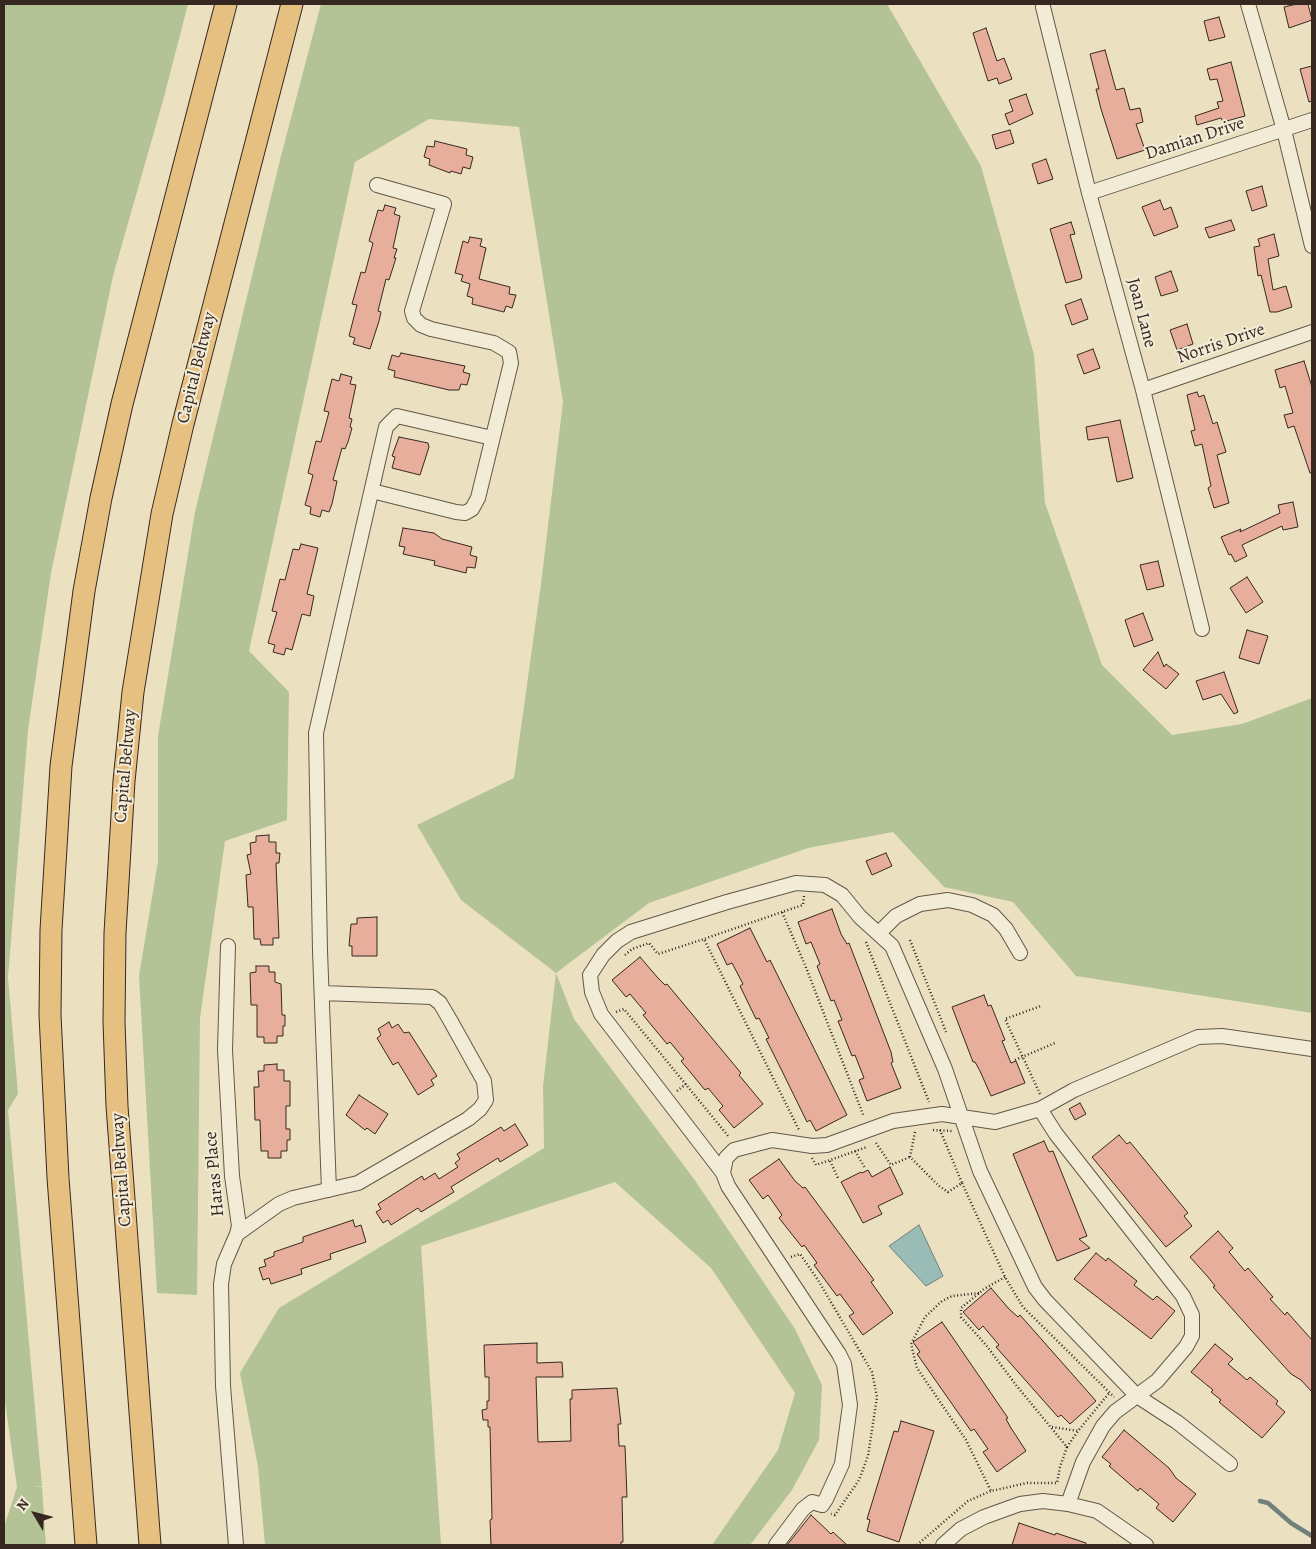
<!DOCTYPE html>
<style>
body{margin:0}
#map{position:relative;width:1316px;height:1549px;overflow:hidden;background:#ebe1c1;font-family:Alegreya,serif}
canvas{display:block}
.frame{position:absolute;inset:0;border:5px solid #372721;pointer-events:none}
.north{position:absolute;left:10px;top:1489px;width:50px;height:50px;-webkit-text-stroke:4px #f2ecd7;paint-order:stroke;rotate:307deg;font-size:14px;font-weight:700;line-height:20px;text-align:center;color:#372721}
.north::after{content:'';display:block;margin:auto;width:18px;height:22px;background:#372721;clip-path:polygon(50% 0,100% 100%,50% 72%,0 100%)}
</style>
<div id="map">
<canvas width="1316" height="1549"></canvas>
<div class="frame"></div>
<div class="north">N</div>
</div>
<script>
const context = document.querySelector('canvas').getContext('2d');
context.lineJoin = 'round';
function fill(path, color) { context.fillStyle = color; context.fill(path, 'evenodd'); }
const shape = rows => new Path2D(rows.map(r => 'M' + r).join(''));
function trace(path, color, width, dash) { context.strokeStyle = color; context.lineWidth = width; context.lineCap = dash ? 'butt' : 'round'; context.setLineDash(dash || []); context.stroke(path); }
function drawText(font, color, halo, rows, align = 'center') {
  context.font = font + ' Alegreya,serif'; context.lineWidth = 4; context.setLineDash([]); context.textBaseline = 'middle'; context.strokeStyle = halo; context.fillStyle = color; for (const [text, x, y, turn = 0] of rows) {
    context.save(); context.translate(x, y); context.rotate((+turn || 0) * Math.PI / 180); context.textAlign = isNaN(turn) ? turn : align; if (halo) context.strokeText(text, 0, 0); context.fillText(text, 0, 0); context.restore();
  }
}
const green = shape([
 [4,4,188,4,164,97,113,276,51,573,28,730,8,977,18,1094,8,1110,42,1486,35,1487,42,1487,46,1545,4,1545,4,1527,17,1487,4,1395],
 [321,4,887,4,981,166,1034,355,1045,503,1102,665,1172,735,1242,724,1312,698,1312,1013,1076,976,1013,902,944,887,893,832,808,848,649,903,556,973,574,1019,694,1179,795,1329,822,1385,819,1440,792,1490,750,1545,712,1545,778,1450,795,1393,711,1268,615,1182,421,1246,441,1545,265,1545,258,1467,240,1373,279,1308,544,1148,543,1086,556,973,461,900,417,825,514,778,541,584,563,402,519,127,429,119,355,162,249,651,289,692,287,820,225,841,200,1018,197,1295,157,1293,139,976,158,861,158,736,195,512,280,160]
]);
const water = shape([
 [919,1225,943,1276,926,1286,889,1246,919,1225]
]);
const stream = shape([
 [1260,1501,1268,1503,1291,1523,1312,1536]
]);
const building = shape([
 [1297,4,1308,4,1312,20,1289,28,1284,7,1297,4],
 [1219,17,1225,37,1209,41,1204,21,1219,17],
 [986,28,997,61,1004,58,1012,79,999,84,997,78,988,81,973,33,986,28],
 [1105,50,1116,90,1124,88,1130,110,1140,108,1143,122,1136,124,1145,150,1117,159,1101,109,1096,89,1099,89,1090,54,1105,50],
 [1231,62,1245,116,1223,122,1221,118,1197,125,1195,116,1219,108,1217,102,1223,101,1217,79,1210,80,1207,69,1231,62],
 [1312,66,1312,101,1309,102,1300,69,1312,66],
 [1026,94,1033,114,1009,125,1005,114,1013,111,1009,100,1026,94],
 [1010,130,1014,143,996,149,992,135,1010,130],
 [435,141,467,149,466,155,473,157,470,169,463,167,461,174,451,171,450,173,429,165,430,159,424,157,427,146,434,147,435,141],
 [1046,159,1053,179,1038,184,1032,164,1046,159],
 [1262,186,1267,206,1252,211,1246,191,1262,186],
 [1160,200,1164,210,1171,207,1178,227,1154,236,1142,207,1160,200],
 [385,205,396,208,394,214,400,216,393,248,397,249,394,258,396,258,389,280,386,279,378,311,381,312,379,321,370,349,353,344,355,338,349,336,357,305,352,304,361,272,365,273,373,243,369,241,378,210,383,211,385,205],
 [1231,220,1235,230,1209,238,1205,228,1231,220],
 [1071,222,1075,234,1070,235,1082,277,1081,279,1066,283,1050,229,1071,222],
 [1274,234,1279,256,1268,259,1273,290,1286,286,1292,307,1277,312,1270,312,1261,275,1258,276,1254,247,1260,246,1258,239,1274,234],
 [470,237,482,239,480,246,486,248,479,279,510,287,509,294,516,295,512,308,506,306,504,312,472,304,473,298,467,296,470,284,461,281,463,275,455,273,463,241,468,243,470,237],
 [1171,271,1178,291,1161,296,1155,277,1171,271],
 [1081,299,1088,319,1072,325,1065,305,1081,299],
 [1187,324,1193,344,1177,350,1170,330,1187,324],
 [1093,349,1100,368,1084,374,1077,355,1093,349],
 [401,353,465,366,463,372,470,374,467,385,461,384,459,390,449,390,394,377,395,371,388,369,392,355,399,357,401,353],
 [1304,361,1312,387,1312,473,1310,473,1294,426,1288,428,1284,415,1293,413,1285,386,1280,388,1275,370,1304,361],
 [341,374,352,377,350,384,356,385,349,418,352,419,350,427,352,428,348,442,345,449,342,448,333,480,337,481,332,504,329,512,322,510,320,517,310,514,311,507,305,505,313,475,308,473,316,441,321,442,329,412,324,411,332,379,339,381,341,374],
 [1197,392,1199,397,1204,395,1213,424,1217,422,1226,452,1217,455,1229,503,1214,508,1208,488,1211,486,1202,444,1195,446,1191,431,1195,430,1187,395,1197,392],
 [1120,420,1133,478,1117,482,1108,437,1088,440,1086,427,1120,420],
 [399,437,428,443,429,447,420,475,392,468,395,457,392,456,399,437],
 [1293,502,1298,527,1283,530,1282,526,1242,545,1247,556,1235,562,1231,554,1229,555,1221,537,1241,529,1240,532,1280,513,1278,505,1293,502],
 [403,528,434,533,442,539,472,547,470,555,477,557,475,568,467,567,466,573,434,565,435,561,403,554,405,547,399,546,403,528],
 [301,544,318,548,307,594,314,596,310,616,302,614,292,650,286,648,284,655,273,652,275,645,268,643,277,612,272,611,280,579,285,580,293,549,299,550,301,544],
 [1158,561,1164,586,1147,590,1140,565,1158,561],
 [1247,577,1263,602,1246,613,1230,588,1247,577],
 [1143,613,1153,640,1134,647,1125,620,1143,613],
 [1247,630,1268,636,1259,664,1239,658,1247,630],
 [1158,652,1164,667,1166,664,1179,674,1166,689,1143,670,1158,652],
 [1224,672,1238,712,1234,714,1221,694,1203,700,1196,681,1224,672],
 [269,835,269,842,276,842,276,853,280,853,279,863,276,863,279,938,273,938,273,945,261,945,260,939,254,939,253,907,248,907,246,875,251,874,247,855,251,854,250,843,256,842,256,836,269,835],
 [886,853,892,866,872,875,866,861,886,853],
 [832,909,841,934,847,944,849,943,891,1052,893,1062,891,1063,901,1088,867,1101,859,1080,864,1078,855,1055,852,1056,838,1021,842,1020,834,1000,831,1001,817,966,820,964,811,942,806,944,798,922,832,909],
 [377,917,377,956,352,956,352,946,349,946,351,924,357,924,357,918,377,917],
 [750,928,767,962,770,960,847,1115,816,1131,810,1120,807,1122,783,1073,766,1039,769,1038,759,1018,756,1019,740,986,743,984,732,963,727,965,717,944,750,928],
 [640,957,658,978,665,985,667,984,741,1073,739,1075,763,1104,734,1128,719,1110,723,1106,708,1088,705,1090,681,1061,684,1059,670,1042,667,1044,643,1015,646,1013,630,994,626,997,612,980,640,957],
 [256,966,269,966,269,972,275,972,275,982,281,984,282,1015,285,1015,285,1026,283,1026,283,1036,277,1036,277,1043,264,1043,264,1037,257,1037,257,1005,251,1005,250,973,256,972,256,966],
 [984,995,988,1006,991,1005,1005,1040,1002,1041,1011,1063,1016,1061,1025,1083,991,1096,980,1071,975,1062,973,1062,952,1007,984,995],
 [389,1022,392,1028,398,1024,404,1033,409,1032,437,1076,431,1080,434,1085,418,1095,398,1062,393,1065,377,1038,381,1035,378,1029,389,1022],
 [277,1064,277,1070,284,1070,284,1081,290,1081,290,1106,286,1106,286,1129,290,1129,290,1140,287,1140,287,1151,281,1151,281,1158,268,1158,268,1151,261,1151,260,1120,255,1120,254,1087,259,1087,258,1071,264,1071,264,1065,277,1064],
 [359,1095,388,1114,375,1134,367,1128,365,1130,346,1115,359,1095],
 [1080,1103,1086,1114,1075,1120,1069,1109,1080,1103],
 [515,1124,528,1145,500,1162,498,1158,451,1187,454,1192,421,1212,418,1208,391,1225,388,1220,383,1223,376,1212,381,1209,378,1204,422,1176,424,1180,435,1173,439,1179,458,1167,455,1163,460,1159,457,1154,501,1127,504,1131,515,1124],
 [1119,1135,1127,1144,1130,1142,1188,1213,1184,1216,1192,1226,1166,1247,1092,1157,1119,1135],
 [1044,1141,1049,1152,1053,1151,1087,1236,1079,1239,1090,1248,1057,1261,1013,1154,1044,1141],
 [779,1159,795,1181,803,1188,805,1187,845,1241,874,1280,871,1282,893,1313,863,1335,849,1316,854,1313,840,1294,837,1296,814,1265,817,1263,804,1245,802,1247,779,1218,782,1215,768,1195,763,1199,749,1180,779,1159],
 [890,1167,903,1194,878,1206,882,1214,863,1223,841,1182,861,1172,862,1173,868,1170,872,1177,890,1167],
 [353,1220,355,1227,361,1225,366,1242,330,1254,331,1259,301,1269,302,1274,271,1284,269,1278,263,1280,259,1268,266,1266,264,1260,274,1256,274,1252,303,1242,303,1237,353,1220],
 [1218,1231,1233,1248,1229,1252,1245,1271,1248,1268,1273,1297,1270,1299,1285,1315,1287,1312,1312,1340,1312,1392,1301,1380,1291,1374,1251,1330,1213,1287,1215,1286,1208,1277,1190,1257,1218,1231],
 [1096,1253,1106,1261,1108,1258,1137,1281,1134,1285,1153,1300,1157,1296,1175,1311,1151,1339,1074,1279,1096,1253],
 [991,1288,1009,1309,1018,1317,1020,1315,1096,1401,1070,1424,1061,1415,1058,1417,996,1347,999,1345,983,1326,979,1330,963,1312,991,1288],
 [942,1322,1008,1418,1006,1419,1011,1428,1026,1451,997,1472,983,1452,988,1449,974,1429,971,1431,917,1354,920,1352,913,1342,942,1322],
 [537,1343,537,1363,562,1362,563,1377,536,1377,538,1442,571,1441,570,1399,572,1399,572,1390,617,1388,621,1424,618,1424,619,1446,625,1446,627,1497,622,1497,623,1542,621,1542,621,1545,491,1545,490,1520,492,1519,490,1427,488,1427,488,1420,483,1420,482,1410,487,1409,487,1401,489,1401,489,1377,485,1377,484,1345,537,1343],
 [1215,1344,1233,1359,1228,1364,1247,1380,1250,1377,1278,1401,1276,1404,1285,1412,1262,1438,1219,1402,1221,1400,1211,1392,1213,1390,1191,1372,1215,1344],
 [901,1421,934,1431,899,1542,867,1531,870,1520,867,1519,894,1431,898,1432,901,1421],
 [1124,1430,1169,1468,1176,1478,1196,1494,1173,1522,1156,1508,1159,1504,1140,1488,1138,1491,1109,1466,1111,1464,1102,1457,1124,1430],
 [811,1515,831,1534,833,1532,847,1545,787,1545,811,1515],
 [1019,1523,1055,1535,1056,1533,1086,1543,1086,1545,1012,1545,1019,1523]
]);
const path = shape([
 [804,896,803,905,782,912,805,965,864,1117],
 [782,912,704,939,799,1130],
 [910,940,946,1032],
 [866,942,929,1102],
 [625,955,632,949,649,943,658,954,704,939],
 [616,1012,624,1009,729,1137],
 [1015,1060,1055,1043],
 [677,1091,686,1084],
 [1040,1094,1005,1019,1041,1006],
 [933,1130,952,1131],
 [915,1132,910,1157,939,1186,948,1192,962,1183,940,1130],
 [876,1143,891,1165,910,1157],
 [855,1151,865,1168],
 [812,1158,816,1165,867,1147],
 [830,1161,838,1178],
 [962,1183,1005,1277,1023,1307,1114,1397],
 [791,1257,800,1254,818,1280,872,1372,877,1397,868,1456,859,1480,835,1515,831,1514],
 [1005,1277,984,1289,961,1308,961,1317,986,1345,1016,1385,1067,1447,1060,1467,1057,1483],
 [979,1293,952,1296,942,1301,925,1317,911,1344,917,1368,966,1440,991,1491,1027,1483,1057,1483],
 [1052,1427,1078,1431,1110,1392],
 [1067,1447,1078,1431],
 [917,1545,968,1501,991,1491]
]);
const minor = shape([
 [1248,4,1284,130,1312,246],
 [1043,7,1089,193,1143,390,1202,629],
 [1089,193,1312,120],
 [1143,390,1312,332],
 [372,491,456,512,465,513,472,509,478,498,511,363,509,352,494,343,431,329,421,325,414,318,412,311,444,204,377,185],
 [879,933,896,916,920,904,948,900,972,905,993,915,1006,929,1020,953],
 [228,946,225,1050,232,1176,239,1226,237,1234,224,1264,221,1284,223,1386,236,1545],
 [1040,1109,1056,1134,1183,1296,1192,1315,1192,1336,1186,1347,1157,1381,1115,1412,1103,1426,1083,1462,1068,1504],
 [723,1173,601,1014,592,992,590,975,603,955,617,941,631,932,727,902,796,883,825,885,842,895,860,917,892,946,945,1069,980,1171,1035,1287,1045,1300,1137,1396,1177,1422,1230,1464],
 [329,1190,320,951,316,733,386,427,397,416,492,438],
 [237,1234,279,1204,293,1198,358,1183,468,1119,480,1109,486,1100,484,1081,450,1020,440,1003,432,997,322,993],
 [776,1545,803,1509,812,1502,822,1505,826,1499,842,1464,850,1405,844,1364,839,1354,728,1186,723,1173,726,1158,734,1150,772,1140,812,1146,827,1145,893,1121,942,1114,995,1122,1040,1109,1074,1090,1198,1037,1222,1036,1312,1049],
 [943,1545,961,1529,984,1517,1020,1504,1043,1501,1068,1504,1097,1511,1146,1545]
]);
const highway = shape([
 [86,1545,58,1178,50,1015,51,930,61,766,84,591,101,498,122,404,226,4],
 [150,1545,117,1106,114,1022,115,933,124,781,133,692,162,514,183,424,292,4]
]);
const streetNames = [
 ["Damian Drive",1195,139,-18],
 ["Joan Lane",1141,313,75],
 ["Norris Drive",1221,344,-19],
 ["Capital Beltway",197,368,-76],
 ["Capital Beltway",126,766,-85],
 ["Capital Beltway",122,1170,-94],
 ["Haras Place",215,1174,-95]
];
fill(green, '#b3c396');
fill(water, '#99bcb7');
trace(water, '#72807b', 1);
trace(stream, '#72807b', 4.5);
fill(building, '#e7ae9b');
trace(building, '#372721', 1);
trace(minor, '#645649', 16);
trace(highway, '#372721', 23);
trace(path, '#372721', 2.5, [1, 2.5]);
trace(minor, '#f2ecd7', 14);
trace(highway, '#e6c080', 21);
drawText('18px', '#372721', '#f2ecd7', streetNames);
</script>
